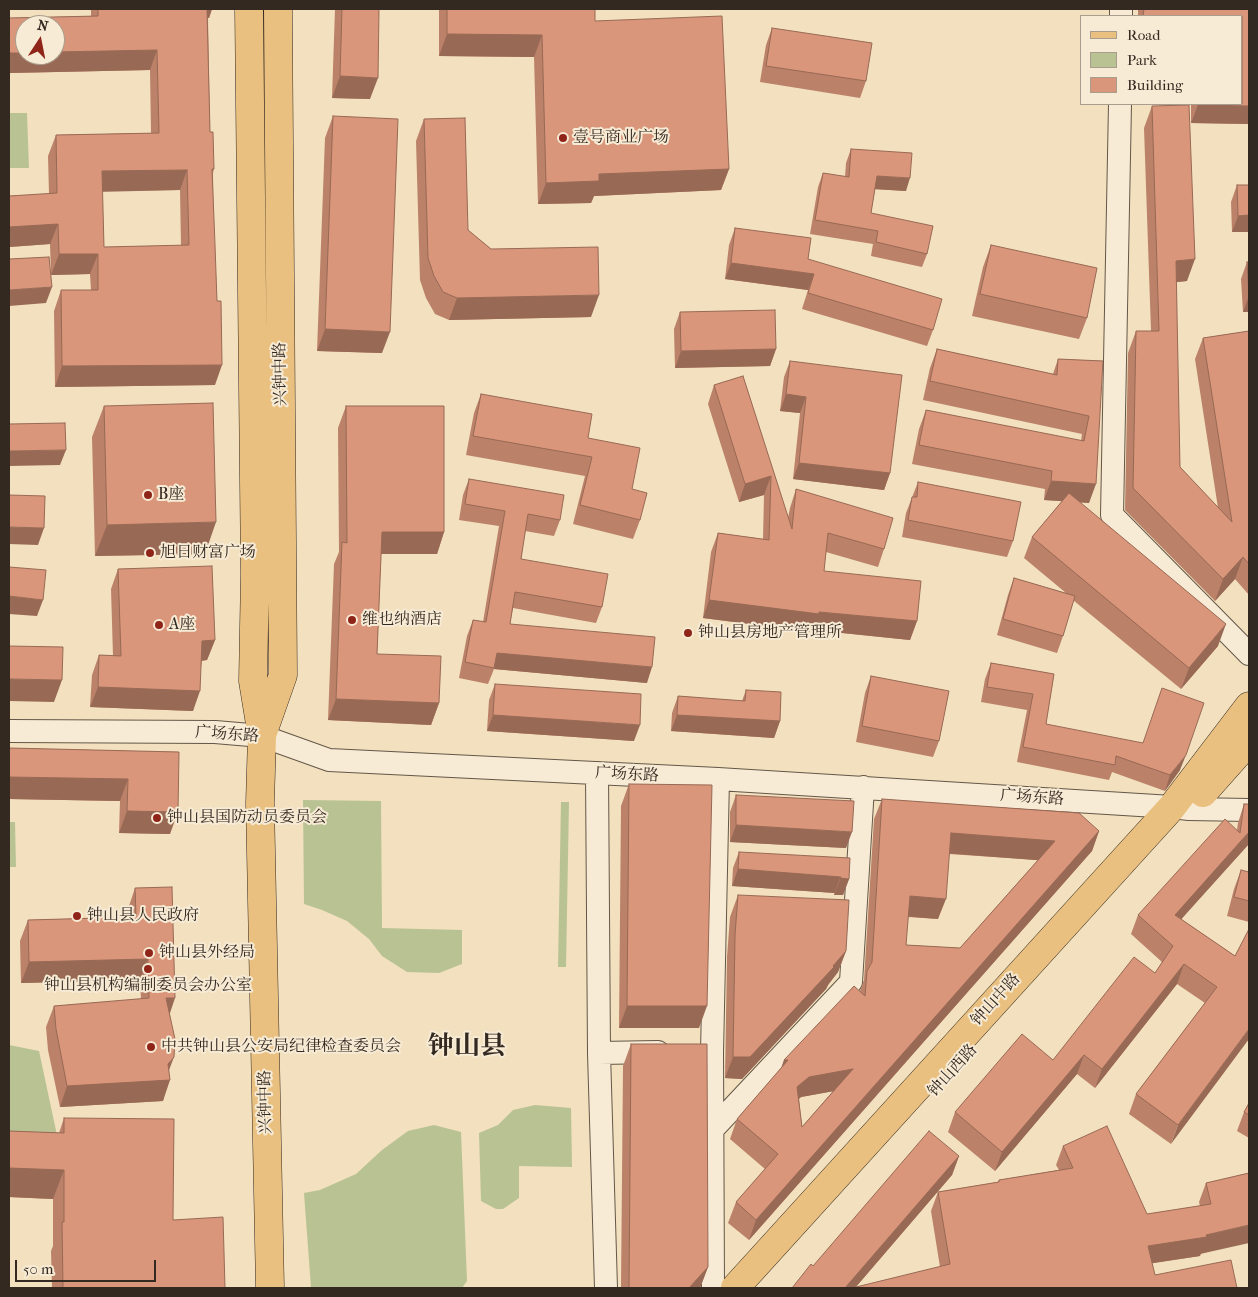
<!DOCTYPE html>
<meta charset="utf-8">
<style>
body{margin:0}
#map{position:relative;width:1258px;height:1297px;overflow:hidden;background:#f2e0be;font-family:"IM FELL French Canon",serif}
canvas{display:block}
.frame{position:absolute;inset:0;border:10px solid #342920;pointer-events:none}
.legend{position:absolute;left:1080px;top:15px;width:162px;height:90px;box-sizing:border-box;background:#f7ebd5;border:1px solid #a99d8d;margin:0;padding:6px 9px;list-style:none;font-size:15px;color:#342920}
.legend li{display:flex;align-items:center;gap:10px;height:25px}
.legend b{width:25px;border:1px solid #a99d8d}
.north{position:absolute;left:15px;top:15px;width:50px;height:50px;box-sizing:border-box;background:#f7ebd5;border:1px solid #a99d8d;border-radius:50%;rotate:11deg;font-size:14px;font-weight:700;line-height:20px;text-align:center;color:#342920}
.north::after{content:'';display:block;margin:auto;width:18px;height:22px;background:#8f2418;clip-path:polygon(50% 0,100% 100%,50% 72%,0 100%)}
.scale{position:absolute;left:15px;top:1260px;width:141px;height:22px;box-sizing:border-box;border:2px solid #342920;border-top:0;padding-left:6px;font-size:15px;line-height:18px;white-space:nowrap;color:#342920;-webkit-text-stroke:4px #f7ebd5;paint-order:stroke}
</style>
<div id="map">
<canvas width="1258" height="1297"></canvas>
<div class="frame"></div>
<ul class="legend">
<li><b style="height:6px;background:#e9c07f"></b>Road</li>
<li><b style="height:14px;background:#b9c293"></b>Park</li>
<li><b style="height:14px;background:#d9967a"></b>Building</li>
</ul>
<div class="north">N</div>
<div class="scale">50 m</div>
</div>
<script>
const context = document.querySelector('canvas').getContext('2d');
context.lineJoin = 'round';
function fill(path, color) { context.fillStyle = color; context.fill(path, 'evenodd'); }
const shape = rows => new Path2D(rows.map(r => 'M' + r).join(''));
function trace(path, color, width, dash) { context.strokeStyle = color; context.lineWidth = width; context.lineCap = dash ? 'butt' : 'round'; context.setLineDash(dash || []); context.stroke(path); }
function drawText(font, color, halo, rows, align = 'center') {
  context.font = font + ' "IM FELL French Canon","Noto Serif SC",serif'; context.lineWidth = 4; context.setLineDash([]); context.textBaseline = 'middle'; context.strokeStyle = halo; context.fillStyle = color; for (const [text, x, y, turn = 0] of rows) {
    context.save(); context.translate(x, y); context.rotate((+turn || 0) * Math.PI / 180); context.textAlign = isNaN(turn) ? turn : align; if (halo) context.strokeText(text, 0, 0); context.fillText(text, 0, 0); context.restore();
  }
}
const green = shape([
 [9,113,27,113,29,168,9,168],
 [303,800,381,801,382,928,462,930,462,964,439,973,407,972,382,956,369,939,347,921,322,910,304,904],
 [561,802,569,802,566,967,558,967],
 [9,822,15,822,16,867,9,867],
 [9,1045,39,1051,58,1140,9,1142],
 [535,1105,571,1108,572,1167,519,1166,519,1198,503,1209,496,1209,481,1201,479,1133,498,1125,513,1110],
 [434,1125,461,1132,467,1281,462,1288,311,1288,304,1193,320,1190,356,1174,382,1150,408,1131]
]);
const minor = shape([
 [1121,16,1121,9],
 [1120,104,1112,515,1249,654],
 [9,731,215,732,262,736,329,760,718,779,1172,807,1189,809,1249,810],
 [597,773,599,1053,606,1288],
 [599,1053,658,1052],
 [712,1130,851,982,863,787],
 [713,1288,712,1052,718,779]
]);
const major = shape([
 [249,9,255,574,253,681,262,736,260,803,270,1288],
 [263,732,283,675,278,9],
 [1203,793,1249,741],
 [735,1288,1172,807,1249,706]
]);
const wall = shape([
 [91,9,212,9,209,18,208,18,210,132,214,169,213,173,215,385,55,387,54,311,61,290,91,290,90,274,51,275,50,244,9,247,9,196,49,194,48,156,56,135,151,133,150,70,9,73,9,18,91,16],
 [180,190,181,246,104,247,102,191],
 [335,9,379,9,370,99,332,98],
 [439,9,595,9,595,21,729,169,721,190,594,196,591,203,538,204,534,57,439,56],
 [1138,9,1249,9,1249,124,1191,123,1191,104,1242,104,1242,16,1138,16],
 [772,28,866,81,860,98,760,82,766,45],
 [1152,106,1187,281,1176,282,1180,467,1218,508,1195,359,1203,338,1249,331,1249,595,1235,579,1215,601,1125,510,1128,353,1136,331,1151,331,1144,128],
 [333,116,382,353,317,351,325,138],
 [424,119,468,230,491,249,591,317,449,320,435,314,426,298,420,280,416,141],
 [851,149,906,191,875,189,871,213,927,254,922,267,871,256,873,244,810,234,818,187,823,173,845,177,846,163],
 [1237,185,1249,185,1249,232,1232,232,1231,202],
 [735,228,808,259,933,330,927,346,802,309,808,290,725,279,729,245],
 [991,245,1087,318,1079,339,972,316,983,267],
 [1247,262,1249,262,1249,312,1243,312,1241,279],
 [680,312,776,349,770,366,675,368,674,329],
 [937,349,1053,374,1058,359,1103,361,1089,503,1079,502,1218,646,1181,689,1073,600,1063,636,1057,653,997,635,1008,595,1014,578,1066,593,1024,558,1032,537,1062,501,1044,500,1045,489,912,464,919,429,926,410,1081,441,1082,434,923,400,930,368],
 [790,361,890,473,884,490,793,479,800,413,780,411,784,377],
 [743,376,788,518,790,508,796,489,884,549,878,567,826,552,824,571,917,621,910,640,813,630,812,632,703,618,711,552,718,533,763,539,764,495,739,502,708,404,714,385],
 [481,394,588,438,640,520,633,539,573,524,585,476,466,455,474,413],
 [104,406,205,554,95,556,92,437],
 [346,406,444,532,437,554,381,554,377,654,439,703,431,725,328,720,334,564,339,552,338,428],
 [469,479,560,520,554,536,525,531,521,559,602,607,596,623,513,608,510,624,647,683,494,669,488,684,459,678,467,636,473,620,483,622,499,526,459,520,463,495],
 [918,482,1013,541,1007,557,902,537,906,513],
 [118,569,215,640,207,660,202,661,193,711,90,707,92,675,99,655,113,656,111,589],
 [991,663,1054,674,1046,724,1180,770,1165,791,1112,772,1109,780,1017,762,1027,710,981,702,985,679],
 [871,676,939,741,933,757,856,742,865,693],
 [495,684,634,741,487,731,489,700],
 [746,690,780,721,774,738,671,731,672,713,678,696,742,701],
 [9,748,179,752,170,834,119,833,120,801,9,799],
 [629,784,699,1028,619,1028,621,806],
 [736,795,846,848,730,842,730,812],
 [882,799,1099,831,1092,851,749,1240,728,1223,736,1202,765,1169,730,1139,737,1119,782,1067,784,1060,860,991,864,980,874,819],
 [949,854,1038,860,960,948,906,945,908,917,938,919],
 [833,1091,802,1127,799,1099,801,1097],
 [1244,804,1248,845,1181,919,1235,956,1249,929,1171,1144,1129,1114,1136,1094,1205,1003,1177,984,1095,1088,1077,1074,995,1171,948,1132,955,1112,1053,1060,1155,973,1162,962,1131,934,1138,915,1237,830,1238,823],
 [739,852,849,879,843,895,834,895,835,893,732,886,733,868],
 [1241,870,1249,872,1249,922,1227,916,1234,889],
 [135,888,170,1014,169,1071,163,1101,60,1107,48,1050,46,1027,54,1006,141,999,140,980,21,983,20,941,28,920,128,917,128,909],
 [738,895,846,951,838,972,828,985,826,989,742,1079,725,1078,727,957,730,917],
 [631,1044,708,1267,700,1288,621,1288,623,1066],
 [1249,1103,1249,1138,1237,1131,1244,1112],
 [64,1118,173,1220,225,1288,52,1288,51,1251,53,1246,53,1199,9,1197,9,1131,59,1133],
 [1063,1146,1147,1214,1200,1206,1199,1202,1206,1183,1249,1173,1200,1256,1152,1263,1155,1275,1237,1288,792,1288,813,1266,959,1156,952,1175,855,1288,940,1267,931,1211,938,1192,998,1182,999,1180,1059,1170,1056,1165]
]);
const shadedWall = shape([
 [203,9,212,9,209,18,200,18],
 [447,34,542,35,534,57,439,56],
 [157,50,150,70,9,73,9,53,25,53,25,55,55,55,55,52],
 [340,76,378,78,370,99,332,98],
 [1198,105,1249,106,1249,124,1191,123],
 [729,169,721,190,594,196,591,203,538,204,546,183,599,174],
 [187,170,180,190,94,192,102,171],
 [877,176,910,178,906,191,872,189],
 [1249,215,1249,232,1232,232,1238,216],
 [58,224,50,244,9,247,9,227],
 [59,254,98,254,90,274,51,275],
 [1195,259,1187,281,1168,283,1176,261],
 [731,263,814,274,808,290,725,279],
 [52,287,46,303,9,306,9,290],
 [599,295,591,317,449,320,457,298],
 [1249,296,1249,312,1243,312],
 [325,329,390,332,382,353,317,351],
 [776,349,770,366,675,368,681,351],
 [222,365,215,385,55,387,62,366],
 [786,394,806,397,800,413,780,411],
 [66,450,60,465,9,466,9,451],
 [799,463,890,473,884,490,793,479],
 [771,476,764,495,739,502,745,484],
 [1051,481,1096,484,1089,503,1044,500],
 [216,522,205,554,95,556,107,525],
 [9,527,44,528,38,545,9,544],
 [382,532,444,532,437,554,374,554],
 [1243,557,1235,579,1215,601,1223,579],
 [9,596,43,600,37,616,9,614],
 [709,600,819,612,917,621,910,640,813,630,812,632,703,618],
 [1226,624,1218,646,1181,689,1189,668],
 [215,640,207,660,195,661,202,641],
 [497,653,652,667,647,683,494,669],
 [9,679,62,680,54,702,9,701],
 [98,687,200,691,193,711,90,707],
 [336,699,439,703,431,725,328,720],
 [493,715,640,725,634,741,487,731],
 [677,715,780,721,774,738,671,731],
 [1186,755,1180,770,1165,791,1170,775],
 [9,777,128,779,120,801,9,799],
 [127,811,178,812,170,834,119,833],
 [736,825,852,832,846,848,730,842],
 [1099,831,1092,851,749,1240,756,1220],
 [1249,832,1249,845,1248,845,1168,934,1175,915],
 [951,833,1055,841,1048,861,943,853],
 [738,869,841,877,835,893,732,886],
 [840,878,849,879,843,895,834,895],
 [910,896,946,899,938,919,902,916],
 [846,951,838,972,828,985,826,989,742,1079,725,1078,733,1057,833,966],
 [148,959,140,980,21,983,29,962],
 [1184,964,1177,984,1095,1088,1102,1069],
 [166,998,175,998,168,1019],
 [627,1006,707,1006,699,1028,619,1028],
 [1249,1029,1249,1039,1171,1144,1178,1125],
 [1084,1055,1077,1074,995,1171,1002,1152],
 [174,1057,166,1078,170,1080,163,1101,60,1107,67,1086,168,1064],
 [784,1060,788,1060,777,1080],
 [853,1069,846,1089,801,1097,790,1107,797,1087,809,1077],
 [959,1156,952,1175,855,1288,845,1288],
 [9,1168,64,1170,53,1199,9,1197],
 [1249,1225,1249,1243,1200,1254,1200,1256,1141,1265,1148,1246,1206,1235],
 [708,1267,700,1288,689,1288]
]);
const building = shape([
 [98,9,207,9,210,132,213,132,214,169,212,169,215,245,217,301,221,301,222,365,62,366,61,290,98,290,98,254,59,254,58,224,9,227,9,196,57,193,56,135,159,133,157,50,55,52,55,25,25,25,25,53,9,53,9,18,98,16,98,9],
 [187,170,189,245,104,247,102,171,187,170],
 [342,9,379,9,378,78,340,76,342,9],
 [447,9,595,9,595,21,722,16,729,169,599,174,599,181,546,183,542,35,447,34,447,9],
 [1144,9,1249,9,1249,106,1198,105,1198,104,1242,104,1242,16,1143,16,1144,9],
 [772,28,872,43,866,81,766,66,772,28],
 [1189,105,1195,259,1176,261,1180,467,1232,522,1203,338,1249,331,1249,564,1243,557,1223,579,1133,488,1136,331,1159,331,1152,106,1189,105],
 [333,116,398,119,390,332,325,329,333,116],
 [465,118,468,230,491,249,598,247,599,295,457,298,443,292,434,276,428,258,424,119,465,118],
 [851,149,912,153,910,178,877,176,871,213,933,226,927,254,876,242,878,231,815,220,823,173,849,177,851,149],
 [1237,185,1249,185,1249,215,1238,216,1237,185],
 [735,228,811,238,808,259,942,299,933,330,808,293,814,274,731,263,735,228],
 [991,245,1097,268,1087,318,980,294,991,245],
 [49,257,52,287,9,290,9,259,49,257],
 [1247,262,1249,262,1249,296,1247,262],
 [775,310,776,349,681,351,680,312,775,310],
 [937,349,1057,375,1058,359,1103,361,1096,484,1051,481,1052,471,919,445,926,410,1084,441,1089,416,930,381,937,349],
 [790,361,902,375,890,473,799,463,806,397,786,394,790,361],
 [743,376,792,529,796,489,893,518,884,549,828,533,824,571,921,581,917,621,819,612,819,614,709,600,718,533,769,540,771,476,745,484,714,385,743,376],
 [481,394,592,414,588,438,640,448,632,489,647,493,640,520,580,505,592,457,473,436,481,394],
 [213,403,216,522,107,525,104,406,213,403],
 [346,406,444,406,444,532,382,532,377,654,441,656,439,703,336,699,342,542,347,543,346,406],
 [65,423,66,450,9,451,9,424,65,423],
 [469,479,564,495,560,520,528,514,521,559,608,574,602,607,515,592,510,624,655,637,652,667,497,653,494,668,465,662,473,620,486,622,505,511,465,504,469,479],
 [918,482,1021,502,1013,541,908,520,912,497,917,497,918,482],
 [1069,493,1226,624,1189,668,1032,537,1069,493],
 [9,495,45,496,44,528,9,527,9,495],
 [212,566,215,640,202,641,200,691,98,687,99,655,121,656,118,569,212,566],
 [9,567,46,570,43,600,9,596,9,567],
 [1014,578,1075,596,1063,636,1003,619,1014,578],
 [9,646,63,647,62,680,9,679,9,646],
 [991,663,1054,674,1046,724,1143,743,1162,688,1204,703,1186,755,1170,775,1116,756,1115,765,1023,747,1033,694,987,687,991,663],
 [871,676,949,691,939,741,862,726,871,676],
 [495,684,641,694,640,725,493,715,495,684],
 [746,690,781,692,780,721,677,715,678,696,745,701,746,690],
 [9,748,179,752,178,812,127,811,128,779,9,777,9,748],
 [629,784,712,785,707,1006,627,1006,629,784],
 [736,795,854,801,852,832,736,825,736,795],
 [882,799,1079,813,1099,831,756,1220,736,1202,778,1154,737,1119,788,1060,784,1060,854,986,865,996,867,971,872,962,882,799],
 [951,833,1055,841,960,948,906,945,910,896,946,899,951,833],
 [853,1069,802,1127,797,1087,809,1077,853,1069],
 [1244,804,1249,804,1249,832,1175,915,1235,956,1249,929,1249,1029,1178,1125,1136,1094,1217,987,1184,964,1102,1069,1084,1055,1002,1152,955,1112,1022,1034,1053,1060,1134,957,1155,973,1173,946,1138,915,1225,819,1240,833,1244,804],
 [739,852,850,858,849,879,840,878,841,877,738,869,739,852],
 [1241,870,1249,872,1249,901,1234,897,1241,870],
 [172,887,175,998,166,998,175,1039,174,1057,168,1064,170,1080,67,1086,56,1029,54,1006,149,998,148,959,29,962,28,920,136,917,135,888,172,887],
 [738,895,849,900,846,951,833,966,834,967,750,1057,733,1057,735,935,738,895],
 [631,1044,707,1044,708,1267,689,1288,629,1288,631,1044],
 [1249,1103,1249,1115,1244,1112,1249,1103],
 [64,1118,174,1119,173,1220,223,1217,225,1288,63,1288,62,1222,64,1222,64,1170,9,1168,9,1131,64,1133,64,1118],
 [1107,1126,1147,1214,1211,1204,1206,1183,1249,1173,1249,1225,1206,1235,1207,1237,1148,1246,1155,1275,1231,1260,1237,1288,852,1288,950,1264,938,1192,999,1182,999,1180,1073,1168,1063,1146,1107,1126],
 [929,1131,959,1156,845,1288,792,1288,811,1264,813,1266,929,1131]
]);
const markers = [
 [563,138,5,"#8f2418"],
 [148,495,5,"#8f2418"],
 [150,553,5,"#8f2418"],
 [352,620,5,"#8f2418"],
 [159,625,5,"#8f2418"],
 [688,633,5,"#8f2418"],
 [157,818,5,"#8f2418"],
 [77,916,5,"#8f2418"],
 [149,953,5,"#8f2418"],
 [148,969,5,"#8f2418"],
 [151,1047,5,"#8f2418"]
];
const poiNames = [
 ["壹号商业广场",573,138],
 ["B座",158,495],
 ["旭日财富广场",160,553],
 ["维也纳酒店",362,620],
 ["A座",169,625],
 ["钟山县房地产管理所",698,633],
 ["钟山县国防动员委员会",167,818],
 ["钟山县人民政府",87,916],
 ["钟山县外经局",159,953],
 ["钟山县机构编制委员会办公室",148,986,"center"],
 ["中共钟山县公安局纪律检查委员会",161,1047]
];
const streetNames = [
 ["兴钟中路",281,374,-91],
 ["广场东路",227,735,4],
 ["广场东路",627,775,3],
 ["广场东路",1032,798,4],
 ["钟山中路",996,1000,-48],
 ["钟山西路",953,1071,-48],
 ["兴钟中路",266,1102,-91]
];
const townNames = [
 ["钟山县",467,1048]
];
fill(green, '#b9c293');
trace(minor, '#645748', 24);
trace(major, '#342920', 29);
trace(minor, '#f7ebd5', 22);
trace(major, '#e9c07f', 28);
fill(wall, '#bb8169');
fill(shadedWall, '#986955');
fill(building, '#d9967a');
trace(building, '#986955', 1);
for (const [x, y, r, color] of markers) { const dot = new Path2D(); dot.arc(x, y, r, 0, 2 * Math.PI); context.fillStyle = color; context.fill(dot); trace(dot, '#f7ebd5', 2); }
drawText('16px', '#342920', '#f7ebd5', poiNames, 'left');
drawText('16px', '#342920', '#f7ebd5', streetNames);
drawText('bold 26px', '#342920', '#f7ebd5', townNames);
</script>
